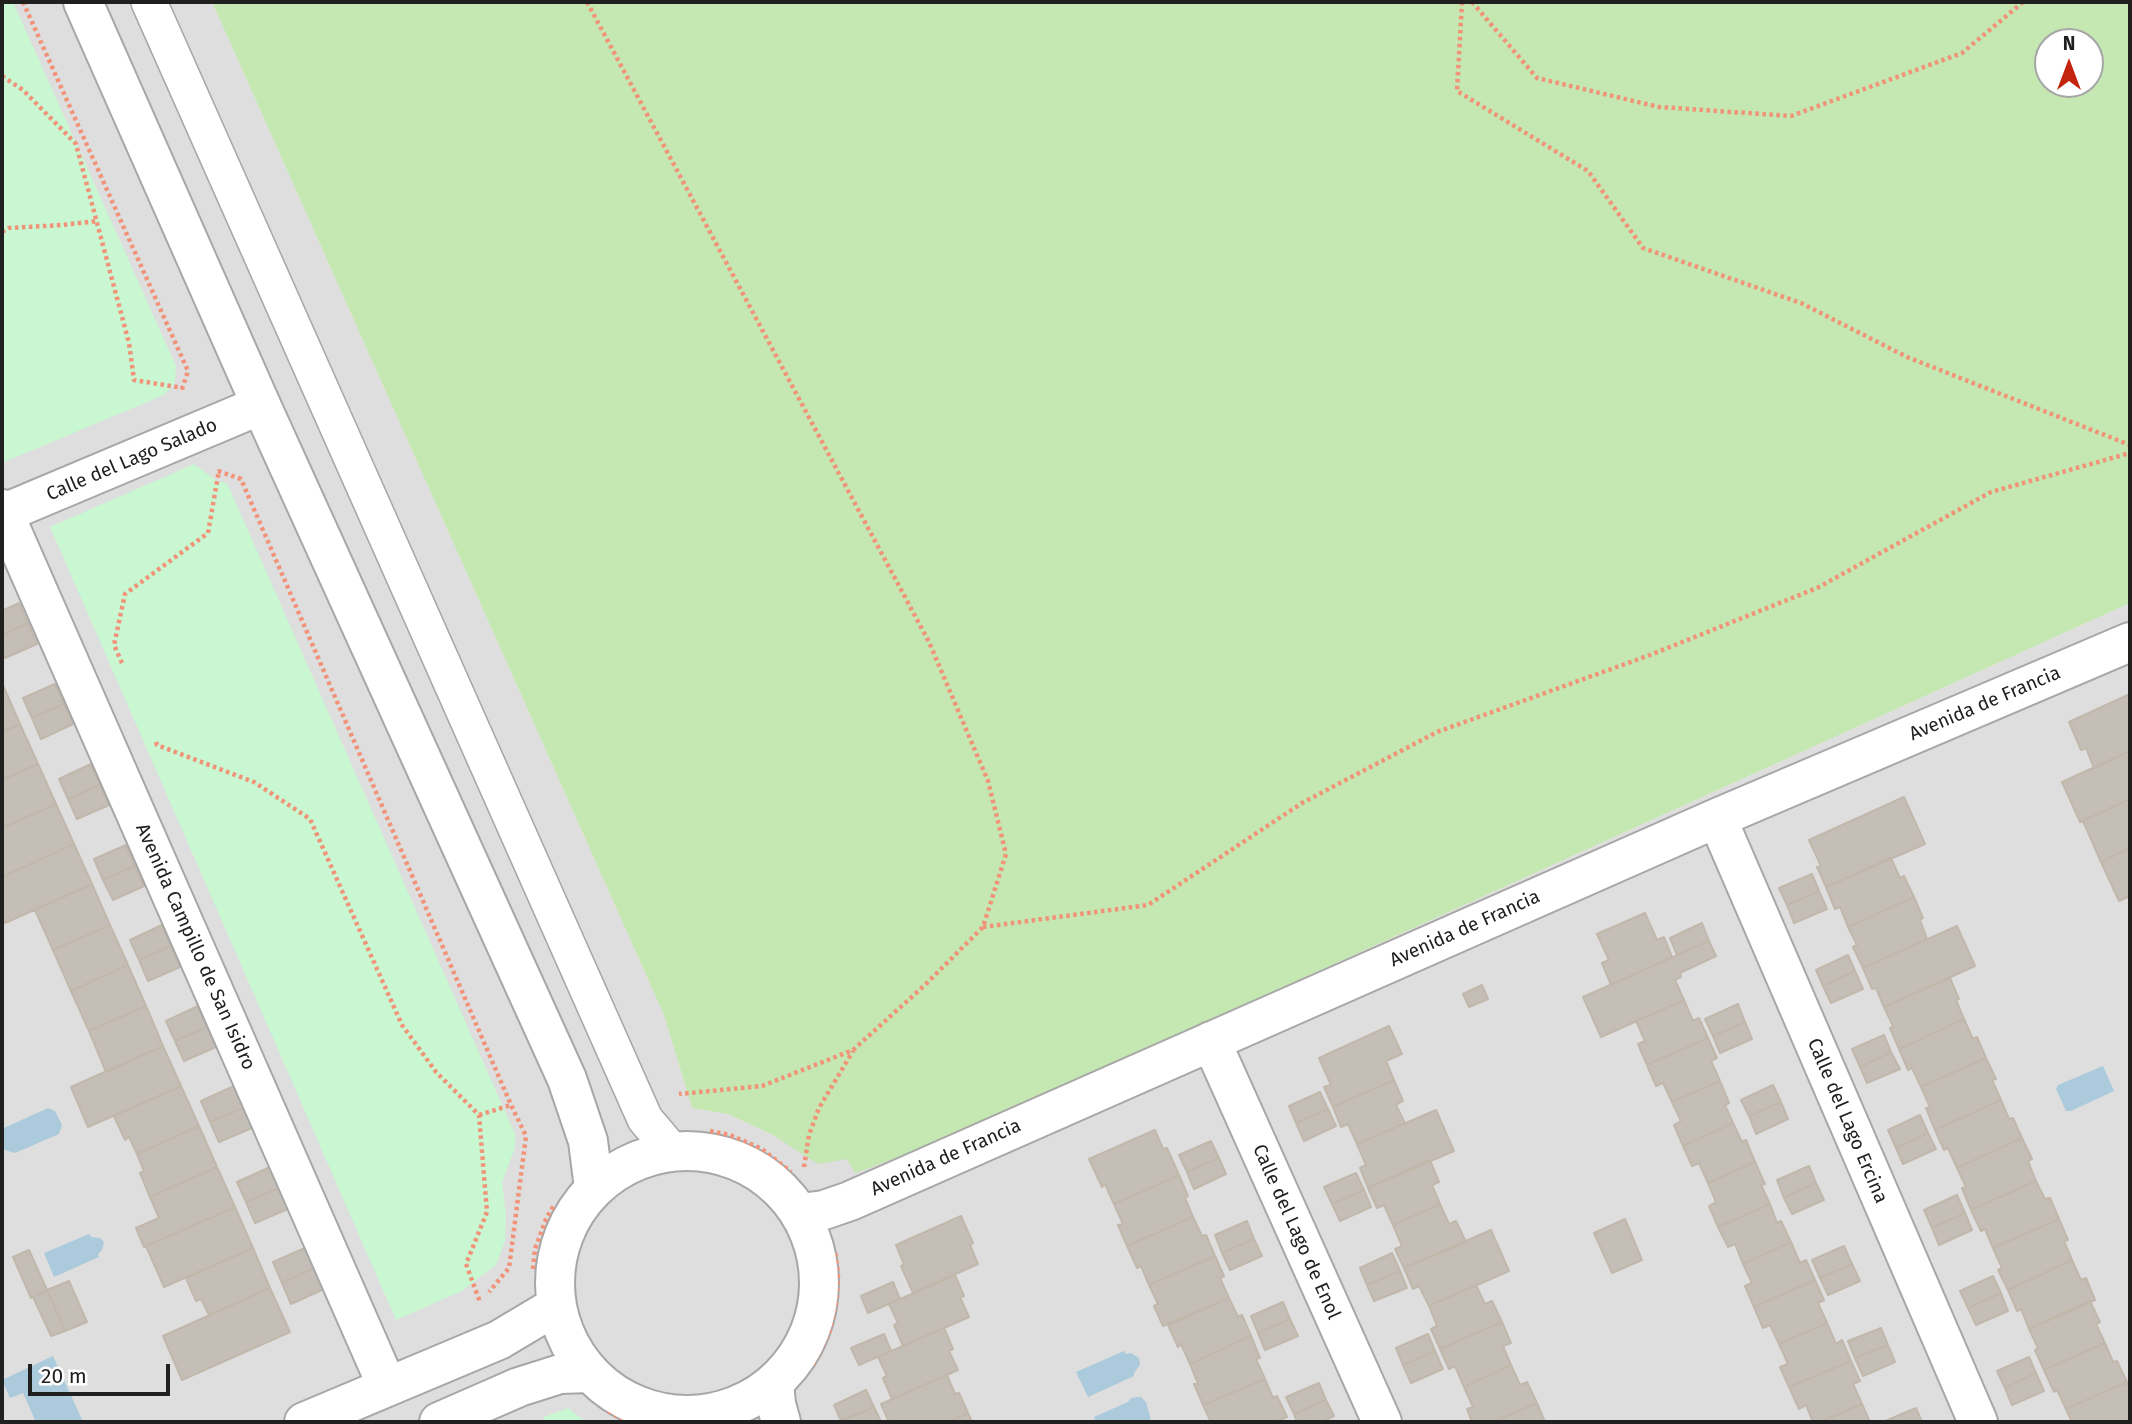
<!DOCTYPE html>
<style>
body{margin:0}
#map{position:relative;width:2132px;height:1424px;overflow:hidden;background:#f0eee8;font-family:"Fira Sans",sans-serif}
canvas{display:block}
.frame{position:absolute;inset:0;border:4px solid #202020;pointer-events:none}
.north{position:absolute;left:2034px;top:28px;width:70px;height:70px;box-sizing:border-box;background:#fff;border:2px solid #a6a6a6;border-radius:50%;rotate:0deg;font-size:19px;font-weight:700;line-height:28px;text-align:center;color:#202020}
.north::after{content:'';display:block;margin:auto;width:24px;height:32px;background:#c4240d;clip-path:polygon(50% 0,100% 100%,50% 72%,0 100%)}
.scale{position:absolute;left:28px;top:1364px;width:142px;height:32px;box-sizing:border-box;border:4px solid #202020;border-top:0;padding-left:9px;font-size:21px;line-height:24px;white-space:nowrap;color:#202020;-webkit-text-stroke:5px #fff;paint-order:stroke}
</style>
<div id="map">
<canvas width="2132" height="1424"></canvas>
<div class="frame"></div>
<div class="north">N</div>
<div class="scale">20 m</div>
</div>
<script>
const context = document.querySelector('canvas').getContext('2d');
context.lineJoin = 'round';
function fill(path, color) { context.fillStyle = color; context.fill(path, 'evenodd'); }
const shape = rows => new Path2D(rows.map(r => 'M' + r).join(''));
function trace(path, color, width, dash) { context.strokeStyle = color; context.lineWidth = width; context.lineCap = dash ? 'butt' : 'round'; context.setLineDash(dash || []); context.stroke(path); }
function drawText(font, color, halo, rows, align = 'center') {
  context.font = font + ' "Fira Sans",sans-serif'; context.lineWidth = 5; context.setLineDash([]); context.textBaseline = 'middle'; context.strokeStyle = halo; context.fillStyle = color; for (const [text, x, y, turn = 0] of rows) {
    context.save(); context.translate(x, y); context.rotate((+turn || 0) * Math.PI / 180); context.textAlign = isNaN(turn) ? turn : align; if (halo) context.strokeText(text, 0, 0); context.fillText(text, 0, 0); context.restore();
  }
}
const residential = shape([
 [2,2,212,2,664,1015,692,1108,728,1114,773,1135,946,1140,2130,603,2130,1422,2,1422]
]);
const grass = shape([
 [212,2,2130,2,2130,603,946,1140,855,1173,847,1159,818,1164,773,1135,728,1114,692,1108,664,1015],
 [2048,42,2090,42,2090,84,2048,84]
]);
const park = shape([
 [2,2,13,2,176,366,175,383,164,395,2,463],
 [194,464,217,481,227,483,515,1134,515,1148,502,1182,506,1215,505,1241,496,1265,462,1291,396,1320,50,527],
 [568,1408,586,1422,542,1422,544,1417]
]);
const water = shape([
 [2103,1066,2114,1091,2071,1111,2066,1111,2056,1089,2058,1085],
 [48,1108,55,1111,62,1125,59,1134,15,1153,5,1150,2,1144,2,1129],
 [89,1234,91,1237,100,1238,104,1242,102,1250,98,1254,99,1257,54,1277,44,1253],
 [1124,1351,1126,1354,1131,1353,1139,1358,1140,1365,1134,1373,1134,1376,1088,1397,1076,1372],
 [53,1356,83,1422,36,1422,23,1393,10,1398,2,1380],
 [1141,1397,1146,1402,1151,1421,1096,1422,1094,1417,1128,1402,1131,1398]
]);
const building = shape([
 [19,603,28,623,2,635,2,611,19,603],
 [28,623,37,644,5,658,2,650,2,635,28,623],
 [2,683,20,724,2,732,2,683],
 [55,684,64,704,32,718,23,698,55,684],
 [2130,694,2130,751,2094,768,2086,748,2081,750,2069,722,2130,694],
 [64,704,73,724,41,739,32,718,64,704],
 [20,724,38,764,2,780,2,732,20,724],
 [2130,751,2130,799,2080,822,2062,782,2130,751],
 [38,764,56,804,2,828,2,780,38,764],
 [91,764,100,785,68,799,59,779,91,764],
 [100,785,109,805,77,819,68,799,100,785],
 [1904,797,1925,844,1826,887,1817,867,1821,866,1809,840,1904,797],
 [2130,799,2130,848,2101,862,2083,821,2130,799],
 [56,804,74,844,2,877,2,828,56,804],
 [74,844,92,884,5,923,2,917,2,877,74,844],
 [126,845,135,866,103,880,94,859,126,845],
 [2130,848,2130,896,2119,901,2101,862,2130,848],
 [1891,858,1900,878,1904,876,1914,897,1848,927,1840,907,1835,909,1826,887,1891,858],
 [135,866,144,886,113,900,103,880,135,866],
 [1812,874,1819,891,1787,905,1779,888,1812,874],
 [92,884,110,925,53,950,35,910,92,884],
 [1819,891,1827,909,1794,923,1787,905,1819,891],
 [1914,897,1923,918,1920,920,1927,939,1863,968,1853,947,1857,945,1848,927,1914,897],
 [1645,913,1657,940,1664,937,1672,957,1611,985,1602,963,1609,960,1597,934,1645,913],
 [1702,923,1709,941,1677,955,1670,938,1702,923],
 [110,925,128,965,71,991,53,950,110,925],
 [162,925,171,946,139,960,130,940,162,925],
 [1957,926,1975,966,1884,1007,1876,988,1872,989,1863,968,1957,926],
 [1709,941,1716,956,1680,973,1681,977,1675,980,1684,1000,1601,1037,1583,997,1709,941],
 [171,946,180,967,148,981,139,960,171,946],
 [1848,955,1855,971,1823,986,1816,970,1848,955],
 [128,965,146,1006,89,1031,71,991,128,965],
 [1855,971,1863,989,1831,1003,1823,986,1855,971],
 [1950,978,1959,999,1956,1000,1964,1019,1899,1049,1890,1028,1893,1026,1884,1007,1950,978],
 [1482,985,1488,999,1469,1007,1463,994,1482,985],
 [1684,1000,1693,1021,1699,1018,1708,1038,1647,1065,1638,1044,1645,1041,1636,1021,1684,1000],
 [1738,1004,1745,1022,1713,1036,1705,1019,1738,1004],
 [146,1006,163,1046,106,1072,89,1031,146,1006],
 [198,1006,207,1027,175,1041,166,1021,198,1006],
 [1964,1019,1973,1039,1977,1037,1986,1058,1921,1087,1912,1068,1908,1070,1899,1049,1964,1019],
 [1745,1022,1752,1039,1720,1053,1713,1036,1745,1022],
 [1389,1026,1402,1054,1386,1061,1394,1080,1333,1107,1324,1087,1331,1085,1319,1058,1389,1026],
 [207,1027,216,1047,184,1061,175,1041,207,1027],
 [1884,1035,1891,1052,1860,1067,1852,1049,1884,1035],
 [1708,1038,1717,1058,1711,1061,1720,1081,1672,1102,1663,1083,1656,1086,1647,1065,1708,1038],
 [163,1046,181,1086,88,1127,71,1087,163,1046],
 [1891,1052,1900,1069,1867,1083,1860,1067,1891,1052],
 [1986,1058,1996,1079,1992,1080,2001,1100,1935,1130,1926,1108,1930,1107,1921,1087,1986,1058],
 [1394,1080,1403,1101,1396,1105,1405,1123,1357,1144,1348,1124,1341,1127,1333,1107,1394,1080],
 [1720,1081,1729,1103,1725,1105,1733,1123,1683,1146,1674,1125,1681,1121,1672,1102,1720,1081],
 [1773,1085,1781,1102,1749,1116,1741,1100,1773,1085],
 [181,1086,199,1126,137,1154,129,1137,125,1140,114,1116,181,1086],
 [234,1086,243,1108,210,1122,201,1101,234,1086],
 [1320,1092,1328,1109,1296,1123,1289,1106,1320,1092],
 [2001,1100,2009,1119,2013,1118,2022,1138,1957,1168,1948,1148,1944,1150,1935,1130,2001,1100],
 [1781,1102,1788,1119,1756,1134,1749,1116,1781,1102],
 [243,1108,252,1128,219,1142,210,1122,243,1108],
 [1328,1109,1336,1126,1304,1141,1296,1123,1328,1109],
 [1436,1110,1454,1151,1368,1188,1360,1168,1366,1165,1357,1144,1436,1110],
 [1920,1115,1928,1133,1896,1148,1888,1130,1920,1115],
 [1733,1123,1742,1142,1746,1140,1755,1162,1708,1183,1699,1163,1692,1166,1683,1146,1733,1123],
 [199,1126,217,1167,150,1197,140,1173,144,1171,137,1154,199,1126],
 [1155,1130,1163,1149,1167,1148,1179,1175,1114,1204,1105,1184,1102,1187,1089,1159,1155,1130],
 [1928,1133,1936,1149,1903,1164,1896,1148,1928,1133],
 [2022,1138,2032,1159,2028,1161,2036,1181,1971,1210,1962,1188,1966,1187,1957,1168,2022,1138],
 [1211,1141,1219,1158,1187,1172,1179,1155,1211,1141],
 [1219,1158,1226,1174,1194,1189,1187,1172,1219,1158],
 [1430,1160,1439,1182,1432,1185,1440,1204,1393,1225,1384,1205,1377,1208,1368,1188,1430,1160],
 [1755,1162,1765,1184,1761,1185,1770,1204,1718,1227,1709,1206,1716,1202,1708,1183,1755,1162],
 [1809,1166,1816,1183,1784,1198,1777,1180,1809,1166],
 [217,1167,235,1207,144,1247,136,1228,159,1218,150,1197,217,1167],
 [270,1167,279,1188,246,1202,237,1182,270,1167],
 [1356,1173,1364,1190,1332,1204,1324,1187,1356,1173],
 [1179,1175,1188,1196,1185,1198,1193,1217,1127,1246,1118,1225,1123,1224,1114,1204,1179,1175],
 [2036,1181,2045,1199,2050,1198,2059,1219,1993,1248,1985,1229,1981,1231,1971,1210,2036,1181],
 [1816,1183,1824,1200,1792,1214,1784,1198,1816,1183],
 [279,1188,288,1209,255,1223,246,1202,279,1188],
 [1364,1190,1371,1207,1340,1221,1332,1204,1364,1190],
 [1957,1195,1965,1213,1932,1228,1924,1210,1957,1195],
 [1440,1204,1449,1224,1456,1221,1466,1242,1404,1268,1395,1249,1402,1246,1393,1225,1440,1204],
 [1770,1204,1777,1223,1781,1221,1791,1242,1743,1264,1735,1244,1728,1247,1718,1227,1770,1204],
 [235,1207,253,1248,164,1287,146,1246,235,1207],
 [1965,1213,1972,1230,1939,1245,1932,1228,1965,1213],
 [961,1216,973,1243,970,1245,978,1264,913,1293,901,1266,904,1264,896,1245,961,1216],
 [1193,1217,1202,1236,1206,1235,1215,1256,1149,1285,1141,1266,1137,1268,1127,1246,1193,1217],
 [1625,1219,1642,1260,1612,1273,1594,1233,1625,1219],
 [2059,1219,2068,1240,2064,1241,2072,1260,2008,1290,1998,1270,2002,1268,1993,1248,2059,1219],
 [1247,1221,1254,1239,1222,1253,1215,1235,1247,1221],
 [1491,1230,1509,1271,1429,1306,1419,1286,1413,1289,1404,1268,1491,1230],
 [1254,1239,1262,1256,1230,1270,1222,1253,1254,1239],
 [1791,1242,1800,1263,1806,1260,1815,1280,1754,1307,1745,1286,1752,1283,1743,1264,1791,1242],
 [1844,1246,1852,1264,1820,1278,1812,1260,1844,1246],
 [253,1248,270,1288,209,1315,201,1299,196,1301,186,1278,253,1248],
 [305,1248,314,1268,282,1283,273,1262,305,1248],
 [29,1250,47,1290,31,1298,13,1257,29,1250],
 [1392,1253,1400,1271,1367,1285,1360,1268,1392,1253],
 [1215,1256,1224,1276,1220,1278,1229,1298,1163,1326,1154,1306,1158,1304,1149,1285,1215,1256],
 [2072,1260,2081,1280,2086,1278,2095,1300,2029,1329,2021,1309,2017,1311,2008,1290,2072,1260],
 [1852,1264,1860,1281,1828,1295,1820,1278,1852,1264],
 [314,1268,324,1289,291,1304,282,1283,314,1268],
 [1400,1271,1407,1288,1374,1301,1367,1285,1400,1271],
 [955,1275,964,1296,960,1297,969,1317,903,1346,894,1325,898,1323,889,1304,955,1275],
 [1993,1276,2001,1293,1968,1308,1960,1291,1993,1276],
 [1815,1280,1824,1300,1818,1303,1827,1323,1779,1344,1770,1325,1763,1328,1754,1307,1815,1280],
 [69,1281,87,1322,65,1331,47,1290,69,1281],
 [893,1282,900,1299,868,1313,861,1296,893,1282],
 [1476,1285,1485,1304,1492,1301,1502,1322,1440,1349,1431,1329,1437,1326,1429,1306,1476,1285],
 [270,1288,290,1332,182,1380,163,1336,270,1288],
 [47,1290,65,1331,51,1336,33,1297,47,1290],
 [2001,1293,2008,1311,1976,1325,1968,1308,2001,1293],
 [1229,1298,1238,1317,1242,1315,1251,1336,1190,1364,1181,1344,1178,1347,1168,1325,1229,1298],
 [2090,1301,2100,1322,2096,1324,2105,1343,2044,1370,2035,1350,2038,1348,2029,1329,2090,1301],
 [1283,1302,1290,1319,1258,1333,1251,1316,1283,1302],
 [1290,1319,1298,1336,1265,1350,1258,1333,1290,1319],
 [1502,1322,1511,1343,1503,1346,1511,1365,1464,1387,1455,1366,1449,1369,1440,1349,1502,1322],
 [1827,1323,1836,1344,1842,1340,1851,1361,1789,1387,1780,1367,1788,1364,1779,1344,1827,1323],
 [944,1328,953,1349,949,1351,958,1370,892,1399,883,1378,887,1376,878,1357,944,1328],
 [1881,1328,1888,1345,1855,1358,1848,1341,1881,1328],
 [884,1334,891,1351,859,1365,851,1348,884,1334],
 [1428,1334,1435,1351,1403,1365,1396,1348,1428,1334],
 [1251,1336,1260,1358,1256,1359,1265,1379,1203,1405,1194,1384,1198,1384,1190,1364,1251,1336],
 [2105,1343,2113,1362,2117,1361,2127,1382,2066,1409,2057,1390,2054,1392,2044,1370,2105,1343],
 [1888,1345,1895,1362,1863,1376,1855,1358,1888,1345],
 [1435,1351,1443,1369,1411,1383,1403,1365,1435,1351],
 [2029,1357,2036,1373,2005,1388,1997,1371,2029,1357],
 [1851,1361,1860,1381,1853,1384,1862,1404,1821,1422,1813,1422,1806,1405,1799,1409,1789,1387,1851,1361],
 [1511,1365,1520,1385,1527,1382,1537,1403,1493,1422,1472,1422,1467,1409,1473,1407,1464,1387,1511,1365],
 [2036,1373,2044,1391,2012,1405,2005,1388,2036,1373],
 [947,1375,955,1394,959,1393,968,1413,949,1422,889,1422,881,1404,947,1375],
 [1265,1379,1273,1398,1277,1396,1287,1417,1275,1422,1211,1422,1203,1405,1265,1379],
 [2127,1382,2130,1389,2130,1422,2072,1422,2066,1409,2127,1382],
 [1319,1383,1326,1400,1294,1414,1286,1397,1319,1383],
 [866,1390,874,1407,841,1421,834,1405,866,1390],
 [1326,1400,1334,1416,1321,1422,1297,1422,1294,1414,1326,1400],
 [1537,1403,1545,1422,1493,1422,1537,1403],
 [1862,1404,1870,1422,1821,1422,1862,1404],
 [874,1407,881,1422,842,1422,841,1421,874,1407],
 [1916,1408,1922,1422,1883,1422,1916,1408],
 [968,1413,972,1422,949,1422,968,1413]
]);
const path = shape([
 [23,2,188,371,181,392],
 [587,2,929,642,988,781,1006,854,983,927,925,985,853,1050,762,1086,679,1094],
 [1462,2,1457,91,1588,171,1643,248,1801,303,1907,357,2130,445],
 [1472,2,1537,78,1659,107,1791,116,1962,53,2023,2],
 [2,76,23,90,76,144,129,343,134,380,183,388],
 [2,232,9,228,62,225,97,221],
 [218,471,241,479,511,1105,526,1136,509,1268,489,1292],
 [122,663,114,645,125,594,208,533,219,470],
 [156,742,157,745,254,782,310,819,402,1025,436,1072,479,1115,487,1212,466,1264,480,1302],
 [983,927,1148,905,1302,803,1437,732,1650,655,1817,588,1991,492,2130,453],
 [479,1115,511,1105],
 [710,1131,730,1135,762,1149,791,1172],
 [804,1167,809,1135,819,1108,853,1051],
 [533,1269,535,1249,546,1219,554,1205],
 [813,1364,830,1330,836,1302,838,1275,835,1252],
 [608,1411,629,1422]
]);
const pedestrian = shape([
 [149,2,645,1119,673,1152]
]);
const minor = shape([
 [2,509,387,1386],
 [2,514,261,405],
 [1717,818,1978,1422],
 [1211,1041,1382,1422],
 [800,1213,824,1210,850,1201,1717,818,2130,642],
 [774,1383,776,1404,781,1422],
 [699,1415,706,1422]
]);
const tertiary = shape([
 [83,2,261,405,567,1079,588,1141,594,1188],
 '555 1283a132 132 0 1 1 264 0a132 132 0 1 1-264 0Z',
 [304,1422,499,1340,556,1306],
 [439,1422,519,1387,560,1374,589,1373]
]);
const streetNames = [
 ["Calle del Lago Salado",132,460,-23],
 ["Avenida de Francia",1985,704,-23],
 ["Avenida de Francia",1465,929,-24],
 ["Avenida Campillo de San Isidro",195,947,66],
 ["Calle del Lago Ercina",1847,1121,67],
 ["Avenida de Francia",946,1158,-24],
 ["Calle del Lago de Enol",1296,1232,66]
];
fill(residential, '#dedede');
fill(grass, '#c5e7b1');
fill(park, '#c8f7d2');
fill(water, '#abcadb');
fill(building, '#c5beb7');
trace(building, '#c1b7ab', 2);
trace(pedestrian, '#a7a7a7', 38);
trace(minor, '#a7a7a7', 42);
trace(tertiary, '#a7a7a7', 42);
trace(path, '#f19378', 4.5, [3.5, 3.5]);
trace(pedestrian, '#fff', 35);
trace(minor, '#fff', 38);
trace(tertiary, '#fff', 38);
drawText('19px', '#202020', '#fff', streetNames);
</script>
